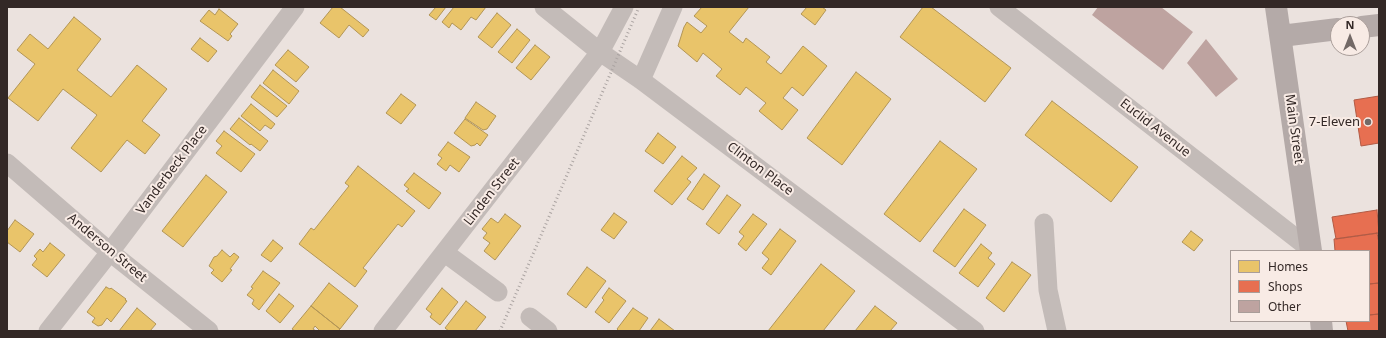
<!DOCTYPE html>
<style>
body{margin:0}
#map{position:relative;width:1386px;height:338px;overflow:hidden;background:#ebe2de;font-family:"Noto Sans",sans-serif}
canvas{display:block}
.frame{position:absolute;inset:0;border:8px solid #332826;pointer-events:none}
.legend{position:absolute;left:1230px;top:250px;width:140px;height:72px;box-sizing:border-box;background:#f8ebe5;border:1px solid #a99d99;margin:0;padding:5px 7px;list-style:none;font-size:12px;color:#332826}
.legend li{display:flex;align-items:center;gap:8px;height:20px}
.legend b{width:20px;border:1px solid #a99d99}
.north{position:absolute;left:1330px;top:16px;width:40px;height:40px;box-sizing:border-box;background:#f8ebe5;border:1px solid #a99d99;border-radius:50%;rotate:0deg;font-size:11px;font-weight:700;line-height:16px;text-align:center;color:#332826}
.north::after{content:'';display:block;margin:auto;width:14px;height:18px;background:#736966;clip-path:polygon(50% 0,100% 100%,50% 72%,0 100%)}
</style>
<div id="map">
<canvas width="1386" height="338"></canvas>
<div class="frame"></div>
<ul class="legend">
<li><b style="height:11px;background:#e9c46a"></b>Homes</li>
<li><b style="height:11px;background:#e76f51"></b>Shops</li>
<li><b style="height:11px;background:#bea3a0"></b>Other</li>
</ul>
<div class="north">N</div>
</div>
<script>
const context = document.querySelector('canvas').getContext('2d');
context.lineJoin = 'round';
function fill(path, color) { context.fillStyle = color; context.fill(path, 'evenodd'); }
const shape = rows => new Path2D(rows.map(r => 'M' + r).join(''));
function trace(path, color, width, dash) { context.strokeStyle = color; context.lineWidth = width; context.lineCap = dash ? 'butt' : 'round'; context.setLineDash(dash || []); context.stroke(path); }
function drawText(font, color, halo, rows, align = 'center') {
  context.font = font + ' "Noto Sans",sans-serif'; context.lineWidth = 4; context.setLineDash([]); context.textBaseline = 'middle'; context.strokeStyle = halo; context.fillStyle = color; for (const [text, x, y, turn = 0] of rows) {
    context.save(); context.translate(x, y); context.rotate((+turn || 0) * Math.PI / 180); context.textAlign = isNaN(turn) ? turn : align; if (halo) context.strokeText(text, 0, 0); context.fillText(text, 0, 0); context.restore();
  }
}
const homes = shape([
 [333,7,340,7,369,30,363,37,349,25,339,38,320,23,333,7],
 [436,7,446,7,436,20,429,15,436,7],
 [454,7,486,7,476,20,471,17,461,30,452,23,449,28,442,22,454,7],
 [702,7,749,7,729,32,743,43,746,38,770,57,766,62,781,74,803,46,827,66,803,96,792,87,783,98,798,110,782,130,759,111,766,103,746,87,740,95,716,76,722,69,703,53,697,62,678,46,684,27,687,22,701,33,707,26,694,16,702,7],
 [807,7,822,7,826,10,815,25,801,14,807,7],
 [923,7,931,7,1011,68,985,102,900,37,923,7],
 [219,9,238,24,230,34,232,36,228,41,200,21,209,10,215,15,219,9],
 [497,13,511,25,492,48,478,37,497,13],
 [74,17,101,39,77,70,111,97,137,65,167,89,142,121,160,135,145,154,127,140,101,172,71,148,97,115,63,89,38,121,8,98,35,64,17,50,30,34,48,49,74,17],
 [517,29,530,40,512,63,498,52,517,29],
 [200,38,217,51,208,62,191,49,200,38],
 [535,45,550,57,531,80,516,68,535,45],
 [288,50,309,67,296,82,275,65,288,50],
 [273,70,299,91,289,104,263,83,273,70],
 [856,72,891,99,842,165,807,138,856,72],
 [260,85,287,106,277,117,251,97,260,85],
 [401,94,416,105,401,124,386,113,401,94],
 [1052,101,1138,167,1111,202,1025,135,1052,101],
 [476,102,496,116,487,129,483,130,465,118,476,102],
 [251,104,275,124,271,129,265,125,260,131,241,116,251,104],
 [239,118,268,141,260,151,251,144,250,145,230,129,239,118],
 [465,119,488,135,480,146,477,143,475,145,471,146,454,133,465,119],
 [224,131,255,154,241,172,216,153,222,146,216,141,224,131],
 [658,133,676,147,663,164,645,151,658,133],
 [940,141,977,169,920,242,884,214,940,141],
 [448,142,470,157,459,172,450,165,446,171,437,164,442,158,438,155,448,142],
 [682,156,697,168,687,179,691,182,672,205,654,191,682,156],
 [358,166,415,211,402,227,398,224,363,268,367,271,355,287,299,244,311,228,314,230,349,186,345,183,358,166],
 [414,173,441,193,429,209,406,191,409,189,404,185,414,173],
 [704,174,720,186,703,210,687,199,704,174],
 [206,175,227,192,183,247,162,231,206,175],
 [727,195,741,205,719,234,706,224,727,195],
 [964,209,986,225,955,267,933,251,964,209],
 [614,213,627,222,614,239,601,230,614,213],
 [505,214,521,226,495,260,484,251,490,243,483,238,487,233,482,229,491,218,498,223,505,214],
 [753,214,767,224,746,251,738,244,744,236,739,232,753,214],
 [15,220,34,234,20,252,7,242,7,231,15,220],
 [780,229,796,241,771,275,762,268,769,259,762,253,780,229],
 [1191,231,1203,240,1194,251,1182,242,1191,231],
 [273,240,283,248,271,262,261,255,273,240],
 [50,243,65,255,47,277,32,265,37,259,34,256,40,249,43,252,50,243],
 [981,244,992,253,988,258,995,264,978,287,959,273,981,244],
 [222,250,230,257,234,253,239,257,230,269,232,270,222,282,211,273,214,270,209,266,214,257,217,256,222,250],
 [1012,262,1031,275,1004,312,986,298,1012,262],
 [821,264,855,291,823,331,768,331,821,264],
 [587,267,606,281,586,308,567,294,587,267],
 [263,271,280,283,259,310,252,304,254,300,247,295,253,288,251,287,263,271],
 [329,283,358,306,340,329,311,306,329,283],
 [106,287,110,289,111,288,126,299,125,300,127,301,111,322,107,318,102,325,98,326,92,322,95,318,87,312,106,287],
 [442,288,458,302,440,325,430,317,432,314,426,309,442,288],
 [609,288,626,301,609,323,595,312,604,300,602,298,609,288],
 [279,294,294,306,280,323,266,311,279,294],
 [466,301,486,317,475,331,449,331,445,328,466,301],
 [311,306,340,329,338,331,320,331,315,326,313,329,316,331,295,331,292,329,311,306],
 [875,306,897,323,890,331,855,331,875,306],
 [137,308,156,324,150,331,119,331,137,308],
 [633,308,648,318,639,331,619,331,617,329,633,308],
 [659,319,675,331,650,331,659,319]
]);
const shops = shape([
 [1379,96,1379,143,1361,146,1354,100,1379,96],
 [1377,210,1379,233,1336,239,1332,217,1377,210],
 [1377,233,1379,243,1379,283,1369,284,1369,251,1335,251,1334,239,1377,233],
 [1379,283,1379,314,1369,315,1369,284,1379,283],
 [1379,314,1379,331,1348,331,1346,321,1369,321,1369,315,1379,314]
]);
const building = shape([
 [1098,7,1161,7,1193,32,1163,70,1092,15],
 [1206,39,1238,79,1216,97,1187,63]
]);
const street = shape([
 [544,7,600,52,641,80,975,331],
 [999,7,1310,249],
 [641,80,673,7],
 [7,163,110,252,209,331],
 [1044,223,1048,290,1057,331],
 [445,253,498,292],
 [530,317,548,331],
 [48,331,110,252,295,7],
 [383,331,600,52,624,7]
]);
const secondary = shape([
 [1276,7,1311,251],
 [1362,27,1379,25],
 [1281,36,1338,29],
 [1321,321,1322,331]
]);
const rail = shape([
 [500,331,639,7]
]);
const markers = [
 [1368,122,4,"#736966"]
];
const poiNames = [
 ["7-Eleven",1360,122]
];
const streetNames = [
 ["Euclid Avenue",1155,128,38],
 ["Main Street",1294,129,82],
 ["Clinton Place",760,169,37],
 ["Vanderbeck Place",172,170,-53],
 ["Linden Street",492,192,-52],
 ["Anderson Street",107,248,40]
];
fill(homes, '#e9c46a');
trace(homes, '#b29556', 1);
fill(shops, '#e76f51');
trace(shops, '#b15a44', 1);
fill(building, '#bea3a0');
trace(street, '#c3bbb8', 19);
trace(secondary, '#b4aaa8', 22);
trace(rail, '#aba4a2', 3, [1, 3]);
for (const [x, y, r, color] of markers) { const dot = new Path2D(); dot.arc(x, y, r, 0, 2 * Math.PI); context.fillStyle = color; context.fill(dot); trace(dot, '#f8ebe5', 1.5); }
drawText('13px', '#332826', '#f8ebe5', poiNames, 'right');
drawText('13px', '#332826', '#f8ebe5', streetNames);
</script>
